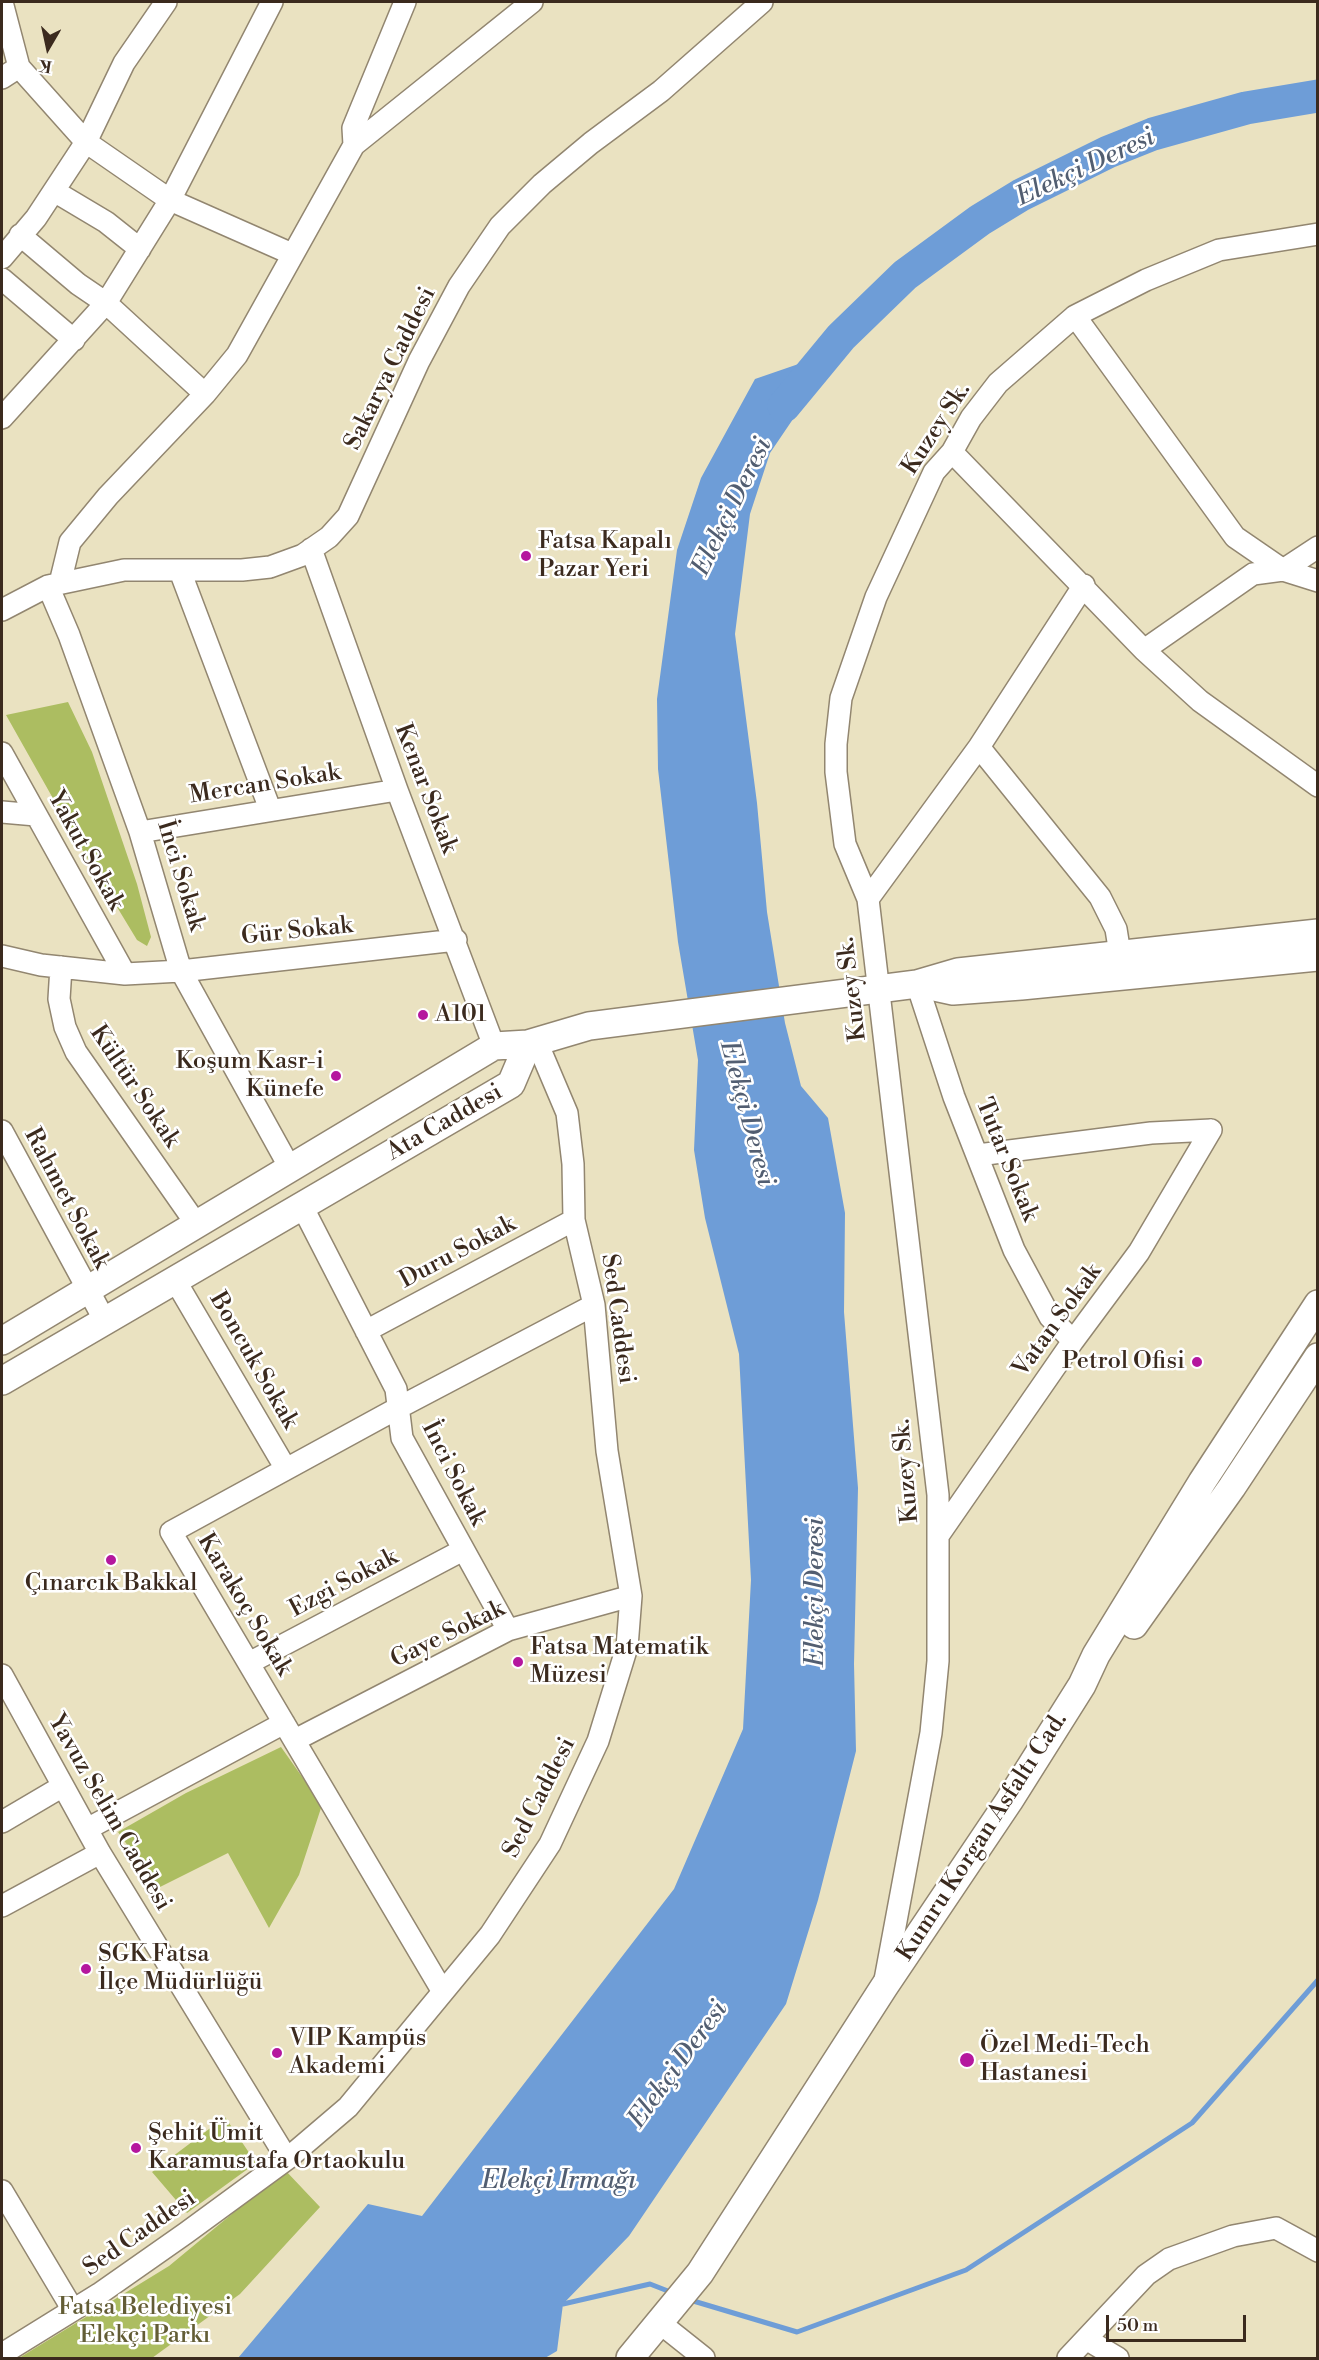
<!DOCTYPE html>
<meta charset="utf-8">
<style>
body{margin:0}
#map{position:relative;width:1319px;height:2360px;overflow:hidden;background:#eae2c1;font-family:"Libre Bodoni",serif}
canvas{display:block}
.frame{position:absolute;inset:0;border:3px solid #3b2a1e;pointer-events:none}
.north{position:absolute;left:18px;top:18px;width:60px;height:60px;-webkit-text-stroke:4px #fff;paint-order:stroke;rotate:189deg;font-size:16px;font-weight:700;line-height:24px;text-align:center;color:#3b2a1e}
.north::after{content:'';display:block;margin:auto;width:21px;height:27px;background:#3b2a1e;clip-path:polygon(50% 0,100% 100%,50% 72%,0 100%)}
.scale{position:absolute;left:1106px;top:2315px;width:140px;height:27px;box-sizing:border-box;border:3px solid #3b2a1e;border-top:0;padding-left:8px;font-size:18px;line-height:21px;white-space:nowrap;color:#3b2a1e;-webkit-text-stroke:4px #fff;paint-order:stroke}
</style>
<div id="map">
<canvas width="1319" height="2360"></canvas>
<div class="frame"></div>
<div class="north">K</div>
<div class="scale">50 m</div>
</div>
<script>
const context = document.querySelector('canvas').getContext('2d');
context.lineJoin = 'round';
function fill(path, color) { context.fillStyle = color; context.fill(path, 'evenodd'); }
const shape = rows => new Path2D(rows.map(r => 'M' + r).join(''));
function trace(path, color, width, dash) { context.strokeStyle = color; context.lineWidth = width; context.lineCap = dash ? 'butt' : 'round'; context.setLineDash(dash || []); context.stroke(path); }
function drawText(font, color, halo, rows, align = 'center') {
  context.font = font + ' "Libre Bodoni",serif'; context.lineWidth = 5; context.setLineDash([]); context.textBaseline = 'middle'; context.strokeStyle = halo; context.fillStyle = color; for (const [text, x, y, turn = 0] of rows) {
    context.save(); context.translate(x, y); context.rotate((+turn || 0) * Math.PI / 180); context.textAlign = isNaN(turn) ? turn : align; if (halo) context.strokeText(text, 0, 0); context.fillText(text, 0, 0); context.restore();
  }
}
const green = shape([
 [68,702,92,752,137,884,151,937,147,946,137,940,77,841,6,715],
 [281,1747,322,1805,299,1875,269,1928,228,1853,158,1888,118,1832,186,1793],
 [225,2117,256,2163,187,2213,152,2172],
 [285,2170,320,2207,240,2294,152,2358,19,2358,169,2266]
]);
const water = shape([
 [813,359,810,394,770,453,750,514,735,634,757,803,767,912,785,1023,801,1086,828,1118,845,1213,844,1312,858,1488,854,1664,856,1751,818,1900,786,2004,629,2236,563,2304,557,2351,545,2358,238,2358,368,2204,422,2216,674,1889,743,1729,751,1580,739,1354,705,1218,694,1150,698,1060,678,942,658,769,657,699,677,550,701,478,755,379]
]);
const stream = shape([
 [690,2300,797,2332,966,2270,1192,2123,1318,1980],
 [563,2304,650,2284,673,2293]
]);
const river = shape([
 [784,406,841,337,905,275,980,220,1021,195,1108,152,1153,134,1246,108,1318,96]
]);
const minor = shape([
 [2,2,19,67,86,142,170,200,292,254],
 [2,78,19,67],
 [354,145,353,128,405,2],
 [54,191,106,222,140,249],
 [20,235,78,284,106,303,205,394],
 [2,258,36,218,86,142,124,63,166,2],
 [2,279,74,340],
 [1075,316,1235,537,1283,570,1318,581],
 [2,418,106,303,170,200,272,2],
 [952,452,1144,650,1200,701,1318,786],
 [311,549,397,790,494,1046],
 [180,571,270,809],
 [60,583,70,542,108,496,205,394,237,355,354,145,532,2],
 [48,586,69,635,140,832,181,971,290,1168],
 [2,610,48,586,124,570,242,570,270,567,303,555,329,537,348,516,419,361,459,286,500,226,542,184,591,143,661,91,762,2],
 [1144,650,1253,574,1283,570,1318,547],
 [979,747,1100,897,1116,929,1120,954],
 [2,753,125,974],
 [2,812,36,815],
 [140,832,397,790],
 [868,899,979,747,1084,585],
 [2,956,41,965,125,974,181,971,456,940],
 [61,967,59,999,65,1027,76,1052,197,1225],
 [917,984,954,1097,1014,1250,1050,1317,1073,1341],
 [2,1131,105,1321],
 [978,1155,1151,1133,1211,1130],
 [302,1206,396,1389,402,1438,508,1630],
 [175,1280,286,1469],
 [366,1331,574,1220],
 [938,1536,1073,1341,1139,1252,1211,1130],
 [249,1663,463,1550],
 [2,1675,100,1853,287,2159],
 [295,1740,508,1630,631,1596],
 [2,1822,63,1786],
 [87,1829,284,1723],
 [2,1906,100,1853],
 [885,1980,931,1733,938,1661,938,1495,868,899,845,844,836,772,836,744,841,698,876,597,934,472,952,452,971,418,998,383,1075,316,1146,280,1219,250,1318,234],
 [443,1992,171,1532,398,1408,594,1305],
 [2,2191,73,2310],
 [660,2323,704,2358],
 [1086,2339,1118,2358],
 [2,2354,99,2294,186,2233,287,2159,348,2107,490,1935,550,1844,598,1741,627,1647,631,1596,607,1451,594,1305,574,1220,573,1164,567,1113,536,1040],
 [1068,2358,1146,2275,1169,2259,1233,2236,1276,2228,1318,2251]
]);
const major = shape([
 [930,986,953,991,1021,986,1318,957],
 [2,1341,494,1046,528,1044,589,1026,917,984,958,972,1318,933],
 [2,1381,511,1084,528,1044],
 [1134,1625,1232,1487,1318,1357],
 [630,2358,700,2273,884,1987,1009,1801,1082,1685,1096,1655,1202,1482,1318,1304]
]);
const markers = [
 [526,556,6,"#b5179e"],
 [423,1015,6,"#b5179e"],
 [336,1076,6,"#b5179e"],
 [1197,1362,6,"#b5179e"],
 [111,1560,6,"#b5179e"],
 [518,1662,6,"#b5179e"],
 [86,1969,6,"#b5179e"],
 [277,2053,6,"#b5179e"],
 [967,2060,8,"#b5179e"],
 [136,2148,6,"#b5179e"]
];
const streetNames = [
 ["Sakarya Caddesi",391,369,-64],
 ["Kuzey Sk.",937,429,-57],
 ["Mercan Sokak",265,785,-9],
 ["Kenar Sokak",425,789,69],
 ["Yakut Sokak",85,851,61],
 ["İnci Sokak",180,876,73],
 ["Gür Sokak",297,932,-6],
 ["Kuzey Sk.",853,989,-97],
 ["Kültür Sokak",134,1087,56],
 ["Ata Caddesi",445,1123,-30],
 ["Tutar Sokak",1006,1160,68],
 ["Rahmet Sokak",66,1199,62],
 ["Duru Sokak",458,1253,-28],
 ["Sed Caddesi",617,1319,82],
 ["Vatan Sokak",1058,1321,-54],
 ["Boncuk Sokak",253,1361,60],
 ["Kuzey Sk.",907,1471,-95],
 ["İnci Sokak",453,1474,63],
 ["Ezgi Sokak",344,1584,-28],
 ["Karakoç Sokak",244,1605,59],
 ["Gaye Sokak",448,1635,-26],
 ["Sed Caddesi",540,1798,-63],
 ["Yavuz Selim Caddesi",109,1813,60],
 ["Kumru Korgan Asfaltı Cad.",983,1837,-57],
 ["Sed Caddesi",140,2234,-35]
];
const poiNames = [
 ["Fatsa Kapalı",538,542],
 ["Pazar Yeri",538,570],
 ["A101",435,1015],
 ["Koşum Kasr-i",324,1062,"right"],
 ["Künefe",324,1090,"right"],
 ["Petrol Ofisi",1185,1362,"right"],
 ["Çınarcık Bakkal",111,1584,"center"],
 ["Fatsa Matematik",530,1648],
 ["Müzesi",530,1676],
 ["SGK Fatsa",98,1955],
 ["İlçe Müdürlüğü",98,1983],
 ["VIP Kampüs",289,2039],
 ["Akademi",289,2067],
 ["Özel Medi-Tech",980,2046],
 ["Hastanesi",980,2074],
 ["Şehit Ümit",148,2134],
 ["Karamustafa Ortaokulu",148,2162]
];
const parkNames = [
 ["Fatsa Belediyesi",145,2308],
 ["Elekçi Parkı",145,2336]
];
const waterNames = [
 ["Elekçi Deresi",1086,168,-25],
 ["Elekçi Deresi",733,507,-64],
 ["Elekçi Deresi",746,1114,75],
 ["Elekçi Deresi",817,1592,-90],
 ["Elekçi Deresi",679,2065,-54],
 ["Elekçi Irmağı",559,2182]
];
fill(green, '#acbd61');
fill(water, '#6e9dd7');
trace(stream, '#6e9dd7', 5);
trace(river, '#6e9dd7', 33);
trace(minor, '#928670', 24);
trace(major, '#928670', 30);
trace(minor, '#fff', 21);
trace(major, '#fff', 27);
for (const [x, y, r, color] of markers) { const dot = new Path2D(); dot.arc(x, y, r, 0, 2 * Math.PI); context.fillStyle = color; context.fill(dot); trace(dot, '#fff', 2); }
drawText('24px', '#3b2a1e', '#fff', streetNames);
drawText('24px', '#3b2a1e', '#fff', poiNames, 'left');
drawText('24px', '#635d35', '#fff', parkNames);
drawText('italic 26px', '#525e71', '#fff', waterNames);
</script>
